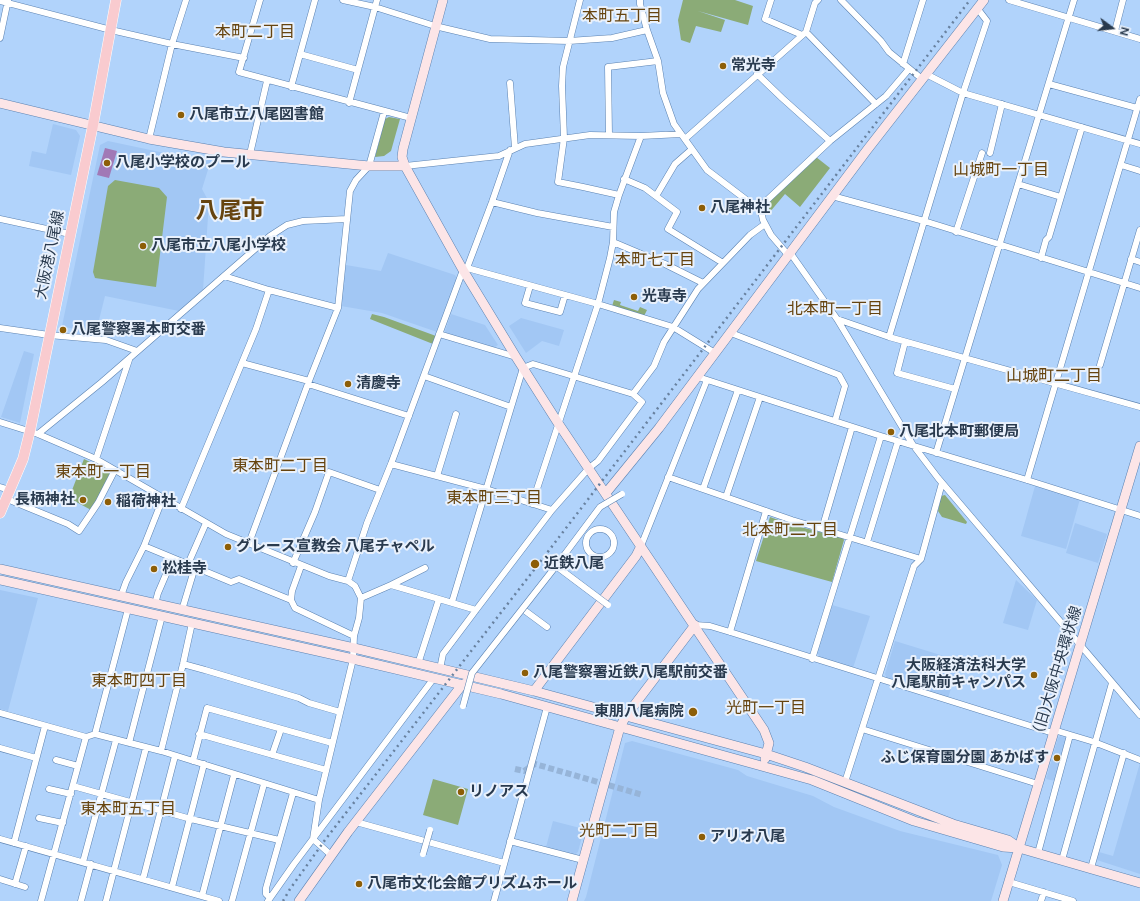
<!DOCTYPE html>
<meta charset="utf-8">
<style>
body{margin:0}
#map{position:relative;width:1140px;height:901px;overflow:hidden;background:#b1d3fb;font-family:Figtree,sans-serif}
canvas{display:block}
.north{position:absolute;left:1092px;top:8px;width:40px;height:40px;-webkit-text-stroke:3px #e9f1fc;paint-order:stroke;rotate:105deg;font-size:11px;font-weight:700;line-height:16px;text-align:center;color:#293a4e}
.north::after{content:'';display:block;margin:auto;width:14px;height:18px;background:#293a4e;clip-path:polygon(50% 0,100% 100%,50% 72%,0 100%)}
</style>
<div id="map">
<canvas width="1140" height="901"></canvas>
<div class="north">N</div>
</div>
<script>
const context = document.querySelector('canvas').getContext('2d');
context.lineJoin = 'round';
function fill(path, color) { context.fillStyle = color; context.fill(path, 'evenodd'); }
const shape = rows => new Path2D(rows.map(r => 'M' + r).join(''));
function trace(path, color, width, dash) { context.strokeStyle = color; context.lineWidth = width; context.lineCap = dash ? 'butt' : 'round'; context.setLineDash(dash || []); context.stroke(path); }
function drawText(font, color, halo, rows, align = 'center') {
  context.font = font + ' Figtree,"Noto Sans JP",sans-serif'; context.lineWidth = 4; context.setLineDash([]); context.textBaseline = 'middle'; context.strokeStyle = halo; context.fillStyle = color; for (const [text, x, y, turn = 0] of rows) {
    context.save(); context.translate(x, y); context.rotate((+turn || 0) * Math.PI / 180); context.textAlign = isNaN(turn) ? turn : align; if (halo) context.strokeText(text, 0, 0); context.fillText(text, 0, 0); context.restore();
  }
}
const built = shape([
 [53,124,76,130,80,136,71,175,29,166,32,151,46,154],
 [108,141,188,158,211,160,202,189,209,202,203,290,179,311,105,296,95,336,74,334,74,329,62,326,100,145],
 [388,253,455,275,458,280,437,332,382,313,341,306,346,265,381,271],
 [451,314,485,325,498,345,493,348,447,335,445,331],
 [521,318,564,330,559,346,542,341,526,353,509,326],
 [24,351,34,354,20,423,1,417],
 [1035,486,1080,499,1066,549,1021,536],
 [1075,523,1107,534,1098,563,1066,553],
 [1016,580,1037,600,1028,630,1003,623],
 [0,590,38,598,8,711,0,709],
 [832,605,870,616,853,668,821,658,817,653],
 [895,641,960,661,948,698,887,679,885,674],
 [1060,736,1067,738,1055,781,1046,779,1058,738],
 [632,741,738,770,747,776,813,796,834,807,900,831,998,855,1002,865,991,901,584,901,586,897,625,743],
 [1140,763,1140,874,1097,860,1099,852,1113,856],
 [553,821,584,829,578,852,574,855,546,847]
]);
const green = shape([
 [683,0,735,0,753,6,748,25,698,11,725,20,721,32,696,26,690,43,681,40,678,20],
 [389,117,400,119,391,151,384,156,375,157,385,119],
 [816,157,830,168,800,207,785,194,769,213,769,207,767,205,768,202],
 [115,180,159,188,167,197,156,287,95,278,93,272,108,186],
 [614,300,621,302,620,305,638,311,640,307,647,310,644,316,612,306],
 [372,314,384,317,436,336,433,344,370,319],
 [84,459,110,472,104,488,91,510,69,498],
 [945,495,967,522,966,524,942,517,938,511,941,496],
 [770,517,793,525,843,538,844,540,832,582,756,561],
 [433,779,468,789,458,825,423,815]
]);
const water = shape([
 [105,148,117,151,109,178,97,175]
]);
const streetTunnel = shape([
 [515,769,524,771,535,764,643,795]
]);
const street = shape([
 [260,0,239,72,411,118],
 [343,0,375,7,435,26,490,39,569,41,612,38,647,30],
 [580,0,563,67,562,86,564,138,558,182,583,187,619,195],
 [640,0,640,4,647,30,658,61,663,93,674,124,707,170,761,211],
 [771,0,765,19,802,35],
 [841,0,881,41,889,52,922,79],
 [1009,0,1140,39],
 [0,1,111,30,172,44,244,58],
 [1115,31,1123,0],
 [806,32,876,104],
 [0,38,8,0],
 [300,54,358,70],
 [903,64,923,0],
 [757,74,782,98,830,141],
 [926,74,963,93,1140,144],
 [510,83,515,148],
 [1049,84,1137,108],
 [291,87,315,0],
 [349,103,377,0],
 [609,135,608,67,658,61],
 [149,139,172,44,186,0],
 [685,139,806,32,815,3,818,0],
 [990,153,1002,104],
 [250,154,267,81],
 [1121,165,1140,171],
 [405,166,499,156,525,144,590,135,641,136,681,134],
 [624,179,645,188,677,212,668,229,723,263],
 [1018,184,1061,197],
 [656,196,675,164,691,150],
 [832,196,924,221,1140,288],
 [492,202,537,213,613,227],
 [0,219,70,234],
 [956,232,982,153],
 [613,242,665,264,703,283],
 [791,254,837,319,913,445,938,478,1140,715],
 [789,256,771,235,763,220,761,211,765,202,830,141,886,96,909,69],
 [1041,258,1046,240,1049,237,1082,127],
 [1131,259,1140,262],
 [467,268,598,304,673,327,715,353],
 [224,276,269,290,338,308],
 [530,286,525,303,560,312,565,295],
 [837,319,889,337,1140,407],
 [0,328,49,335,106,340,137,351],
 [731,333,839,375,845,386,835,421],
 [439,334,516,357],
 [889,337,963,93,987,21,977,8],
 [905,342,897,373,955,389],
 [242,363,309,381],
 [1100,365,1140,230],
 [424,376,511,407],
 [698,377,881,436,1027,480,1140,516],
 [308,384,409,416],
 [633,394,654,366,664,342,698,289,750,235,765,224],
 [0,422,38,434,96,459,226,534,329,576,348,581,355,586,361,598,359,618,354,636,353,659,319,800,313,839,331,855],
 [38,434,102,382,270,236,287,225,303,221,347,219],
 [936,453,1074,0],
 [96,459,129,360],
 [391,464,486,489,552,510],
 [437,476,456,414],
 [668,477,792,520,921,559],
 [1027,480,1140,99],
 [0,487,10,490],
 [703,489,738,390],
 [726,497,760,397],
 [7,499,68,524,79,531,98,503,115,470],
 [532,504,598,304,610,258,613,242,614,212,619,195,641,136],
 [181,509,256,329,269,290],
 [822,529,852,427],
 '586 543a14 14 0 1 1 28 0a14 14 0 1 1-28 0Z',
 [867,542,898,441],
 [249,543,309,381,338,308,350,191,356,180,369,166,384,112],
 [144,546,231,582,239,579,291,600],
 [641,546,707,380],
 [293,563,315,512,329,472,380,490],
 [188,564,206,523],
 [301,566,292,591,291,600,295,608,354,636],
 [348,581,367,523,391,464,463,270,467,268,492,202,510,150],
 [391,585,425,568],
 [121,596,126,582,144,546,163,498],
 [361,598,391,585,439,599],
 [155,604,158,593,173,558],
 [182,610,195,567],
 [524,610,547,627],
 [695,625,710,626,730,632,1053,733],
 [730,632,766,511],
 [812,659,881,436],
 [183,664,205,670,299,698,309,703,340,712],
 [418,664,439,599,476,610],
 [440,669,443,654,476,610,552,510,589,468,598,461,642,402,633,394,533,364,523,368,452,602],
 [0,713,86,737,95,734,161,751,319,800],
 [862,729,1038,784],
 [1054,730,1094,742,1140,760],
 [95,734,128,609],
 [199,734,326,770],
 [129,743,162,616],
 [0,748,36,758],
 [161,751,183,664,192,623],
 [272,755,281,729],
 [56,760,78,766],
 [193,761,207,708,332,743],
 [845,782,914,566,921,559,942,483],
 [73,786,191,819,279,840],
 [49,789,71,794],
 [39,818,63,823],
 [356,822,504,863],
 [0,839,219,901],
 [510,841,583,860],
 [14,843,45,726],
 [1038,853,1070,735],
 [1062,860,1112,683],
 [83,862,116,740],
 [1091,868,1124,753],
 [0,879,25,887],
 [143,879,175,756],
 [1009,882,1073,901],
 [15,884,26,846],
 [172,887,204,764],
 [202,896,234,775],
 [270,898,266,894,266,888,293,793],
 [41,901,86,737],
 [81,901,91,864],
 [106,901,146,748],
 [232,901,264,784],
 [268,901,294,864,434,678],
 [494,901,547,707],
 [1041,901,1044,892]
]);
const secondary = shape([
 [443,0,403,149,402,157,405,166,463,270,516,357,558,423,764,730,769,743,765,759],
 [0,103,149,139,224,152,369,166,405,166],
 [606,493,659,428,867,150,984,0],
 [0,569,354,648,534,691,626,716,766,754,805,767,953,824,1008,840,1018,847],
 [0,580,353,659,501,694,812,780,914,821,1003,847,1019,848,1140,883],
 [534,691,636,556,641,546],
 [299,901,348,832,462,685,467,682],
 [572,901,620,727,626,716,695,625],
 [1003,901,1140,446]
]);
const primary = shape([
 [0,513,23,459,30,431,93,125,116,0]
]);
const rail = shape([
 [283,901,290,889,325,840,537,566,970,0]
]);
const streetBridge = shape([
 [556,566,608,605],
 [463,706,472,673,556,566,600,507,622,494],
 [423,854,430,830]
]);
const markers = [
 [723,66,4,"#8d5e07"],
 [181,115,4,"#8d5e07"],
 [107,163,4,"#8d5e07"],
 [702,208,4,"#8d5e07"],
 [143,246,4,"#8d5e07"],
 [634,297,4,"#8d5e07"],
 [63,330,4,"#8d5e07"],
 [348,384,4,"#8d5e07"],
 [891,432,4,"#8d5e07"],
 [83,500,4,"#8d5e07"],
 [108,502,4,"#8d5e07"],
 [228,547,4,"#8d5e07"],
 [535,564,5,"#8d5e07"],
 [154,569,4,"#8d5e07"],
 [525,673,4,"#8d5e07"],
 [1034,675,4,"#8d5e07"],
 [693,712,5,"#8d5e07"],
 [1057,758,4,"#8d5e07"],
 [461,792,4,"#8d5e07"],
 [702,837,4,"#8d5e07"],
 [359,884,4,"#8d5e07"]
];
const poiNames = [
 ["常光寺",731,66],
 ["八尾市立八尾図書館",189,115],
 ["八尾小学校のプール",115,163],
 ["八尾神社",710,208],
 ["八尾市立八尾小学校",151,246],
 ["光専寺",642,297],
 ["八尾警察署本町交番",71,330],
 ["清慶寺",356,384],
 ["八尾北本町郵便局",899,432],
 ["長柄神社",75,500,"right"],
 ["稲荷神社",116,502],
 ["グレース宣教会 八尾チャペル",236,547],
 ["近鉄八尾",544,564],
 ["松桂寺",162,569],
 ["大阪経済法科大学",1026,666,"right"],
 ["八尾駅前キャンパス",1026,683,"right"],
 ["八尾警察署近鉄八尾駅前交番",533,673],
 ["東朋八尾病院",684,712,"right"],
 ["ふじ保育園分園 あかばす",1049,758,"right"],
 ["リノアス",469,792],
 ["アリオ八尾",710,837],
 ["八尾市文化会館プリズムホール",367,884]
];
const streetNames = [
 ["大阪港八尾線",50,255,-78],
 ["(旧)大阪中央環状線",1058,669,-73]
];
const neighbourhoodNames = [
 ["本町五丁目",622,16],
 ["本町二丁目",255,32],
 ["山城町一丁目",1001,170],
 ["本町七丁目",655,260],
 ["北本町一丁目",835,309],
 ["山城町二丁目",1054,376],
 ["東本町二丁目",280,466],
 ["東本町一丁目",103,472],
 ["東本町三丁目",494,498],
 ["北本町二丁目",790,530],
 ["東本町四丁目",139,681],
 ["光町一丁目",766,708],
 ["東本町五丁目",128,809],
 ["光町二丁目",619,831]
];
const townNames = [
 ["八尾市",230,211]
];
fill(built, '#a2c7f4');
fill(green, '#8bab77');
fill(water, '#a179b6');
trace(streetTunnel, '#96b4d8', 6, [6, 3]);
trace(street, '#5b82b1', 7);
trace(secondary, '#5b82b1', 10);
trace(primary, '#fff', 11);
trace(street, '#fff', 6);
trace(secondary, '#fce5e7', 9);
trace(primary, '#f9cbcf', 10);
trace(rail, '#68819f', 2.5, [2, 4]);
trace(streetBridge, '#5b82b1', 7, []);
trace(streetBridge, '#fff', 6);
for (const [x, y, r, color] of markers) { const dot = new Path2D(); dot.arc(x, y, r, 0, 2 * Math.PI); context.fillStyle = color; context.fill(dot); trace(dot, '#e9f1fc', 1.5); }
drawText('bold 15px', '#293a4e', '#e9f1fc', poiNames, 'left');
drawText('15px', '#293a4e', '#e9f1fc', streetNames);
drawText('16px', '#66440f', '#e9f1fc', neighbourhoodNames);
drawText('bold 23px', '#66440f', '#e9f1fc', townNames);
</script>
